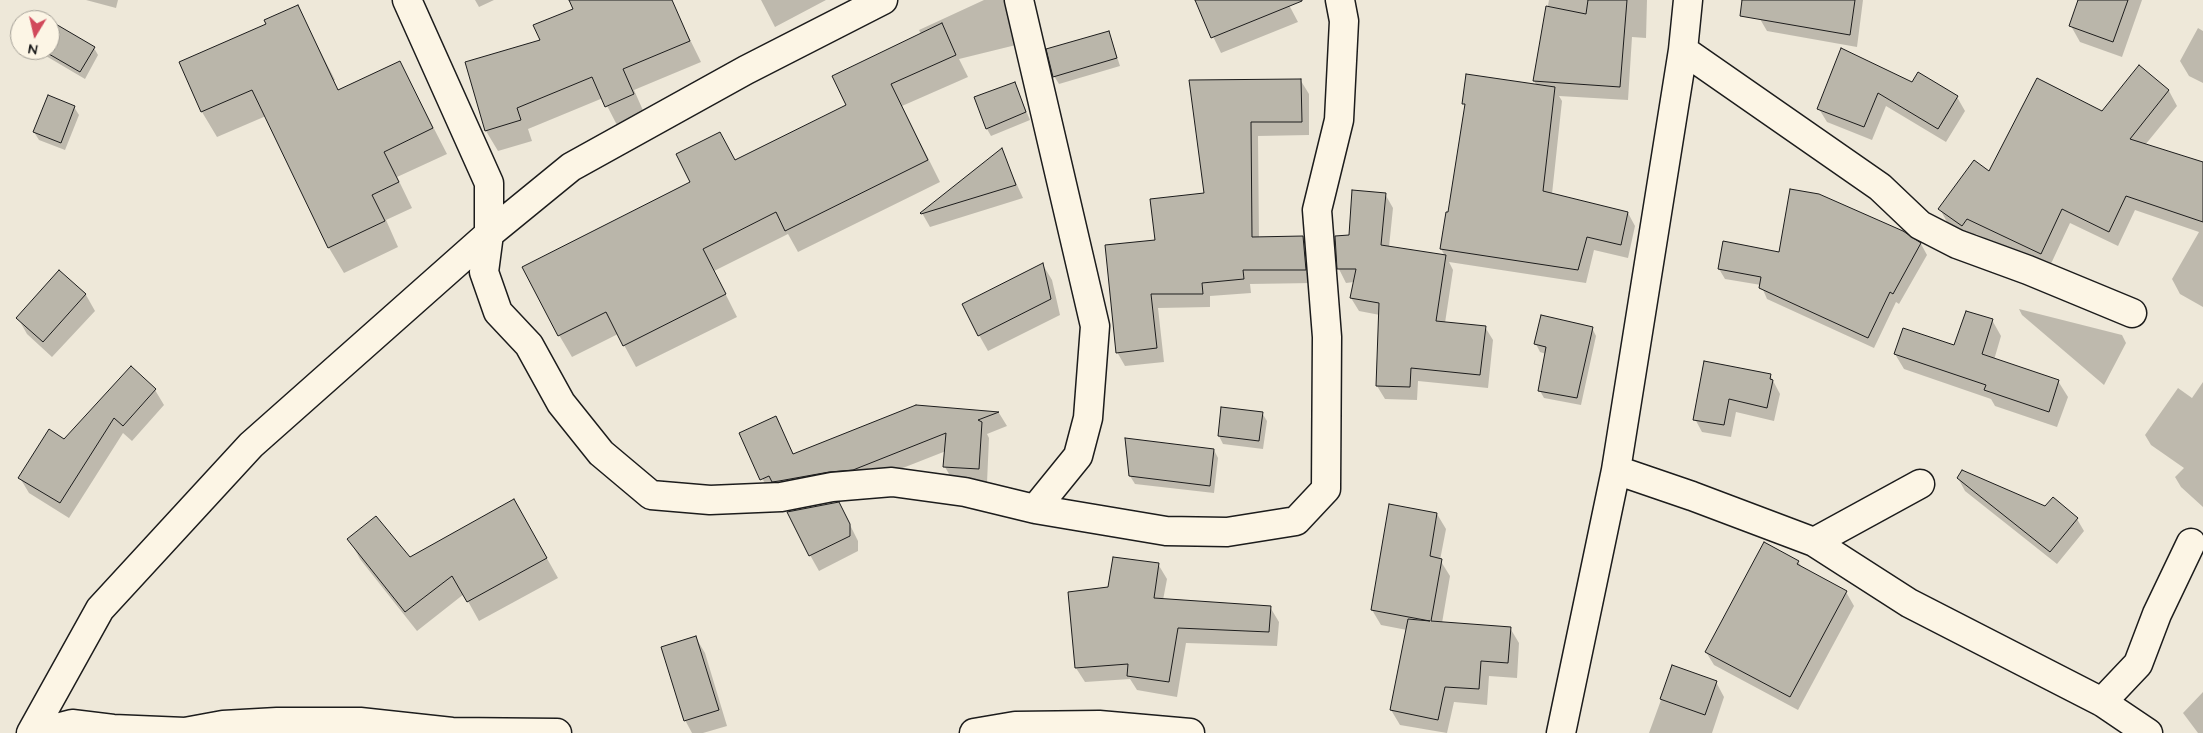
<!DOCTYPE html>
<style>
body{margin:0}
#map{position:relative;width:2203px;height:733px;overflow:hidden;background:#eee8d9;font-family:"Architects Daughter",sans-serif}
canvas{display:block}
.north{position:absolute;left:10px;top:10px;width:50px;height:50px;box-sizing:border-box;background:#fcf5e5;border:1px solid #a29e95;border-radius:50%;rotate:189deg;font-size:14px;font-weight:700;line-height:20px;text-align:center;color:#1c1c1c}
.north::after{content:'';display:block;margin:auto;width:18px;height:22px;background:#d1495b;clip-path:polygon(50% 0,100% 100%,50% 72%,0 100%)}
</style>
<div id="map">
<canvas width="2203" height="733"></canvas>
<div class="north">N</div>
</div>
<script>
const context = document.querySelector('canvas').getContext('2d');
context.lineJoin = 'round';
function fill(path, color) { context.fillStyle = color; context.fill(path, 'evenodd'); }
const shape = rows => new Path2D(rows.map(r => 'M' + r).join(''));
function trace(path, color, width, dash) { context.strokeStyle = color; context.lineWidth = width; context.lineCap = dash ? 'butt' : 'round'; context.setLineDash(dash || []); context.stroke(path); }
const shadow = shape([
 [86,0,118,0,116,8],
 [475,0,494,0,479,7],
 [570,0,664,0,672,3,701,62,634,90,645,115,618,127,603,98,528,129,532,141,498,151,486,131,541,41,574,10],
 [761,0,826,0,775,27],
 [984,0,1004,0,1012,15,1020,44,959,59,968,77,902,106,940,182,798,252,788,234,714,271,737,317,636,367,618,334,572,357,559,335,735,161,848,105,921,34,919,30],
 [1549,0,1647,0,1646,38,1632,37,1628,100,1559,96,1562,101,1552,194,1628,213,1635,226,1628,258,1594,250,1586,283,1449,262,1453,270,1445,323,1485,327,1493,340,1488,388,1418,381,1417,400,1385,399,1377,386,1380,315,1359,311,1351,298,1354,282,1346,283,1339,269,1350,237,1385,194,1393,208,1389,247,1445,256,1441,249,1449,214,1466,108,1464,103,1537,86,1534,81],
 [1763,0,1863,0,1857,47,1767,31,1760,19],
 [2080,0,2142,0,2122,57,2080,42,2071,26],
 [1289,5,1298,22,1221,53,1199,7],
 [297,6,335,80,324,85,334,109,408,78,447,154,397,177,412,208,386,220,398,247,344,273,329,248,266,116,217,137,202,112,180,63,268,25],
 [2198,28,2203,31,2203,83,2189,76,2180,61],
 [1109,32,1120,66,1059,84,1054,76],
 [50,33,94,48,98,55,85,79,46,56,42,50,50,50],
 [2139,67,2169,91,2177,106,2145,145,2202,163,2203,161,2203,307,2180,294,2172,279,2199,232,2135,210,2118,246,2070,223,2049,268,1976,234,1970,240,1948,224,1940,209,1989,173,2102,113],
 [1190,81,1301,81,1309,94,1309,135,1258,136,1259,238,1303,237,1311,251,1313,283,1250,284,1251,293,1210,296,1210,307,1158,308,1164,362,1125,366,1117,352,1156,241,1206,194],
 [1913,83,1957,97,1965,111,1946,142,1886,106,1872,140,1827,122,1819,109],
 [1015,84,1030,120,991,136,987,129],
 [74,107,79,115,65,150,39,140,34,132],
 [1001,150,1023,198,930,227,922,213],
 [1903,232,1921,244,1927,255,1899,304,1896,302,1874,348,1767,299,1761,285,1725,279,1719,269,1780,253],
 [1043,265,1052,280,1060,315,988,351,979,335],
 [59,272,86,295,95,311,52,357,27,334,18,318],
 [2019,309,2122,335,2126,343,2104,385,2022,315],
 [1992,320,2001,336,1994,360,2058,381,2068,397,2057,427,1995,406,1991,399,1904,369,1895,354,1955,347],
 [1592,328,1596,336,1581,405,1544,398,1540,391,1546,354,1540,352,1536,344],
 [1705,362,1770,375,1780,394,1774,421,1736,412,1731,437,1702,432,1695,419],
 [131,368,155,390,164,405,132,441,123,433,69,518,29,493,20,478,64,440],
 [2203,382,2203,507,2181,487,2175,477,2184,468,2151,445,2145,435,2178,388,2192,398],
 [916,407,999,413,1007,426,987,434,989,438,987,483,953,481,945,467,946,451,862,484,770,494,740,433,775,418,794,455],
 [1262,413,1267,421,1263,449,1223,444,1219,436],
 [1214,450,1218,458,1214,493,1135,484,1130,476],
 [1958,478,2077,519,2084,531,2057,564,1965,491],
 [514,500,558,578,479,621,464,594,417,631,360,559,349,539,409,558],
 [839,503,858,541,858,551,819,571,810,555],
 [1437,514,1446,529,1440,560,1450,576,1442,623,1510,628,1519,643,1517,678,1489,676,1487,705,1454,702,1447,733,1400,725,1391,710,1407,630,1381,625,1372,610],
 [1798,561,1802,568,1846,592,1854,606,1798,710,1714,665,1706,652],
 [1158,564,1167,579,1163,600,1270,607,1279,622,1277,646,1186,643,1177,697,1137,690,1130,679,1085,682,1076,668],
 [696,638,705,653,727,726,703,733,692,733,685,720],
 [1673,667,1716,682,1724,697,1712,733,1649,733],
 [2203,692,2203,733,2198,733,2183,713]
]);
const building = shape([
 [569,0,672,0,690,41,623,69,634,94,605,107,592,77,517,108,521,120,485,131,465,62,540,40,533,25,573,9,569,0],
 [1195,0,1302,0,1302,1,1211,38,1195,0],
 [1588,0,1627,0,1620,87,1533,81,1546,6,1586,14,1588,0],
 [1742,0,1855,0,1850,35,1740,16,1742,0],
 [2078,0,2128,0,2113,42,2069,26,2078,0],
 [298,5,338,90,400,61,433,128,384,152,399,182,372,195,385,221,328,248,252,90,201,112,179,62,266,24,264,20,298,5],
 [54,23,95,47,80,72,42,50,50,50,50,31,54,23],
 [942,23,956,55,891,84,928,160,785,231,776,212,703,249,726,294,623,346,606,312,558,336,522,267,690,182,676,154,720,132,735,160,846,105,832,76,942,23],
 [1109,31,1117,58,1053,77,1046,49,1109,31],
 [1841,48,1912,82,1918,72,1958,96,1938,129,1878,93,1864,127,1817,109,1841,48],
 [2139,65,2169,90,2130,139,2203,162,2203,222,2126,196,2109,232,2062,209,2041,254,1967,219,1962,226,1938,209,1974,160,1989,171,2037,78,2102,111,2139,65],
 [1466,74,1555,87,1543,191,1628,212,1621,245,1587,237,1578,270,1440,249,1446,212,1448,212,1465,104,1462,104,1466,74],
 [1301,79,1302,122,1251,122,1252,237,1303,236,1306,270,1243,270,1244,279,1202,283,1203,294,1151,294,1157,348,1116,353,1105,245,1155,240,1150,199,1204,193,1189,80,1301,79],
 [1015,82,1026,112,986,129,974,97,1015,82],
 [48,95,75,106,61,143,33,132,48,95],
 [1002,148,1016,185,921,214,920,213,1002,148],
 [1790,189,1819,194,1903,231,1921,243,1893,294,1890,292,1868,338,1759,288,1761,277,1718,269,1723,241,1779,252,1790,189],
 [1352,190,1386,193,1381,245,1446,255,1436,321,1486,326,1480,375,1411,368,1410,387,1376,386,1379,303,1350,298,1356,269,1337,269,1335,236,1349,235,1352,190],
 [1043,263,1051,299,978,336,962,304,1043,263],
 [59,270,86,294,43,342,16,318,59,270],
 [1966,311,1993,319,1982,354,2059,380,2049,412,1984,390,1986,385,1894,354,1903,328,1954,345,1966,311],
 [1541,315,1593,327,1577,398,1538,391,1546,347,1534,344,1541,315],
 [1704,361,1771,374,1770,379,1773,380,1767,408,1729,399,1724,425,1693,420,1704,361],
 [131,366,156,389,123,426,114,418,60,503,18,478,49,429,64,439,131,366],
 [916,405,999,412,978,420,982,422,979,469,943,467,946,433,853,470,829,472,779,481,772,482,769,476,760,480,739,433,776,416,793,454,916,405],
 [1221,407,1263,412,1259,441,1218,436,1221,407],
 [1125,438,1214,449,1210,486,1129,476,1125,438],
 [1962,470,2045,506,2053,497,2078,518,2050,552,1957,478,1962,470],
 [514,499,547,558,467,602,452,576,405,612,347,539,376,516,410,557,514,499],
 [839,502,850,524,850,536,809,556,787,512,839,502],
 [1389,504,1437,513,1430,556,1442,559,1431,621,1511,627,1508,663,1481,661,1479,689,1445,687,1438,720,1390,710,1408,619,1430,621,1371,610,1389,504],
 [1764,542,1799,561,1797,564,1847,591,1790,697,1705,652,1764,542],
 [1113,557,1159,563,1154,598,1271,606,1269,632,1178,628,1169,682,1127,676,1128,664,1075,668,1068,592,1108,587,1113,557],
 [696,636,719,710,684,721,661,647,696,636],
 [1672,665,1717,681,1705,715,1660,699,1672,665]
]);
const street = shape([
 [407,0,489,183,489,234,484,272,498,312,529,345,561,403,601,453,651,495,710,500,781,497,832,487,892,482,965,492,1035,509,1078,456,1088,418,1095,326,1019,0],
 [1683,50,1880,187,1920,225,1957,244,2028,270,2132,313],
 [1616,470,1692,496,1814,542,1909,603,2102,702,2148,733],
 [1035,509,1166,531,1227,532,1296,521,1326,489,1327,337,1317,210,1339,120,1344,21,1340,0],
 [1814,542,1920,484],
 [2102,702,2138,664,2157,614,2191,543],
 [31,733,100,609,251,445,489,234,571,167,746,70,883,0],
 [37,733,72,724,113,729,185,732,223,725,277,722,360,722,452,732,557,733],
 [974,733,1015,726,1099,725,1190,733],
 [1561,733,1616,470,1683,50,1688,0]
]);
fill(shadow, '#0003');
fill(building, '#bab6aa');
trace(building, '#1c1c1c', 1);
trace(street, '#1c1c1c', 31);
trace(street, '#fcf5e5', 28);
</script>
